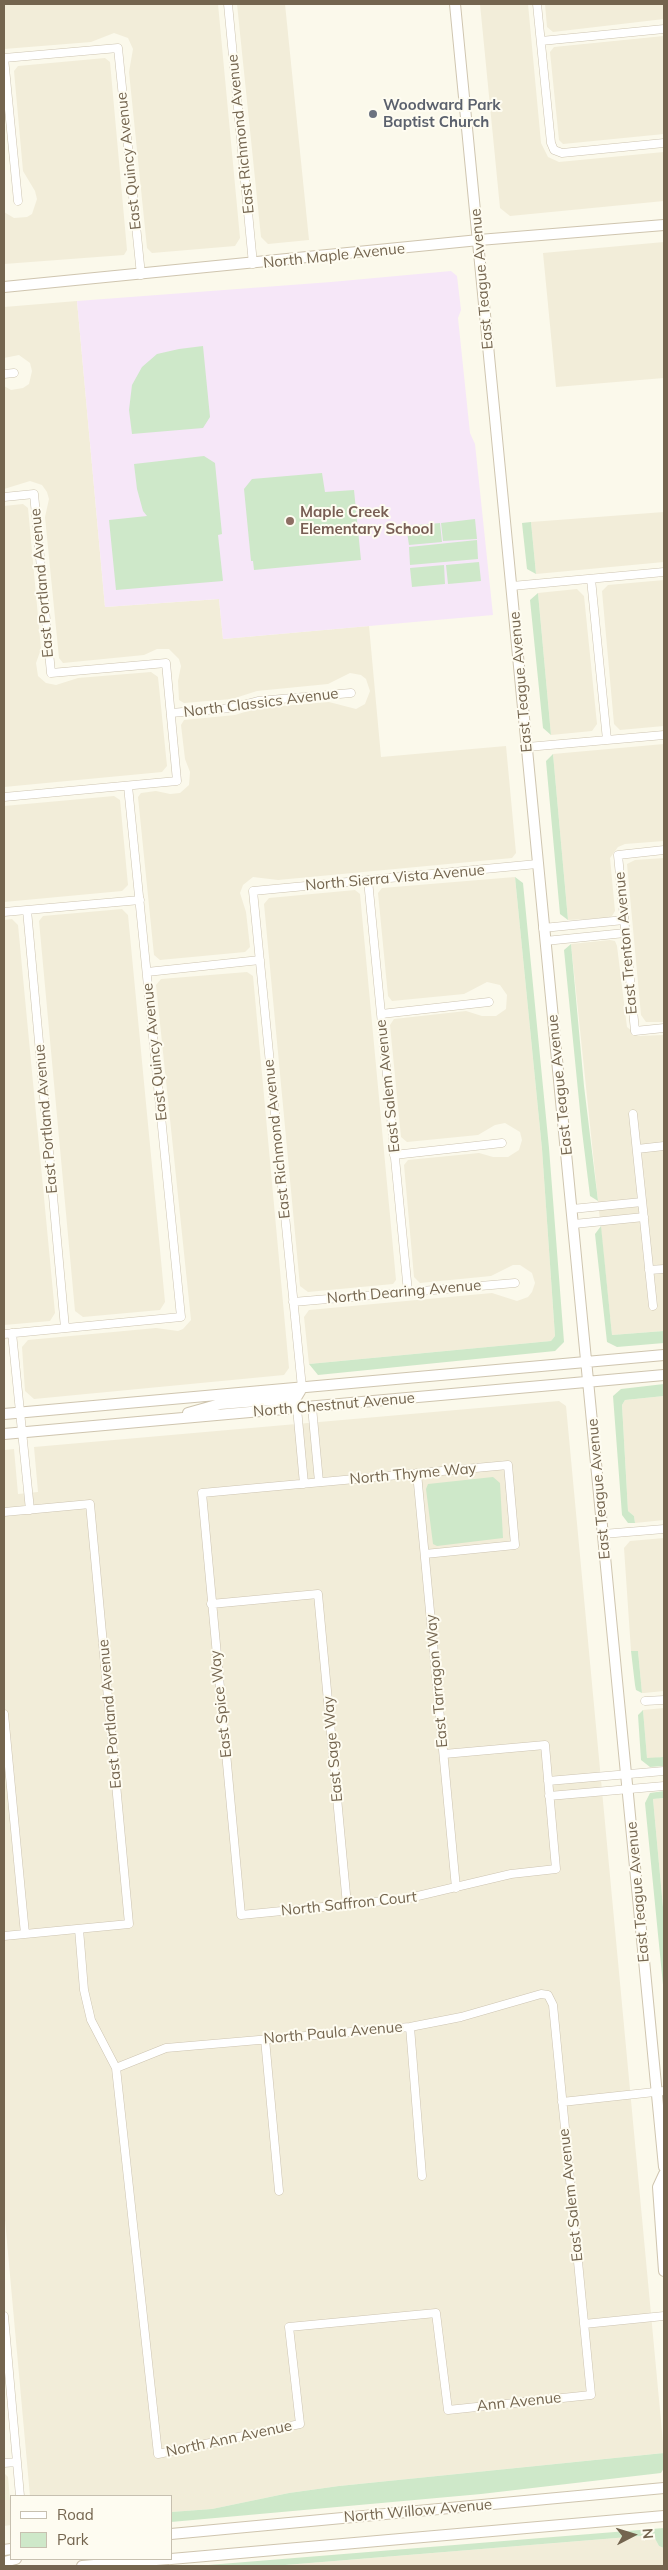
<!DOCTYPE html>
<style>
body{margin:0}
#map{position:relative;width:668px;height:2570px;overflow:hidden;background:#fbf9eb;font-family:Mulish,sans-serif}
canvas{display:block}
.frame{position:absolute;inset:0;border:5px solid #74654f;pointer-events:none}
.legend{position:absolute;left:10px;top:2495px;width:162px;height:65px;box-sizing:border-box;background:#fefcf1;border:1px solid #c7c0b0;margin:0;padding:6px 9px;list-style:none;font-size:15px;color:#74654f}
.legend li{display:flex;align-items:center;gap:10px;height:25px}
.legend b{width:25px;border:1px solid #c7c0b0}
.north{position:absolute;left:608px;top:2510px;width:50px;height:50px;-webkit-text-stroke:4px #fefcf1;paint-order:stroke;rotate:85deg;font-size:14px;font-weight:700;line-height:20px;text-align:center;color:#74654f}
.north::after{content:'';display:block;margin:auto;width:18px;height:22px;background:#74654f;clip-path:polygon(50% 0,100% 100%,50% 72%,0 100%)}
</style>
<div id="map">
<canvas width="668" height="2570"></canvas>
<div class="frame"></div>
<ul class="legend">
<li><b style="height:6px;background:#fff"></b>Road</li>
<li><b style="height:14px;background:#cee8c9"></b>Park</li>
</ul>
<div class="north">N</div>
</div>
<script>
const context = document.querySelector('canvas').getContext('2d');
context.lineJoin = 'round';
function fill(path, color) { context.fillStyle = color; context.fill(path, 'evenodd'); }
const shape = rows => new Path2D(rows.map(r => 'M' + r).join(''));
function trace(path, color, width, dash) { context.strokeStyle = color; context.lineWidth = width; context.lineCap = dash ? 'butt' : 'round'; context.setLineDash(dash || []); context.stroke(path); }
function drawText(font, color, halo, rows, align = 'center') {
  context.font = font + ' Mulish,sans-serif'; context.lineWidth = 4; context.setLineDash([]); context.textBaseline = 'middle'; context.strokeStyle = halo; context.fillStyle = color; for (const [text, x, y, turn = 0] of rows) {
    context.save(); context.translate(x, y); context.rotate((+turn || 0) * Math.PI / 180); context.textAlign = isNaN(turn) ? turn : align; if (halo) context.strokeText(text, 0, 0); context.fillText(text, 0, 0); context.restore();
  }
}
const residential = shape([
 [4,4,218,4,240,238,235,246,152,253,147,248,129,72,133,49,128,38,114,33,91,42,4,49],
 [237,4,285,4,309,240,268,244,261,237],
 [480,4,528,4,541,143,548,157,559,162,664,152,664,201,510,216,500,208],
 [545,4,664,4,664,19,553,32,547,27],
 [664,36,664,134,563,144,559,140,550,52,554,47],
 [105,58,110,62,127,250,124,255,4,264,4,212,14,218,27,217,32,214,37,199,35,191,23,171,14,71,18,66],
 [664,242,664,378,556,387,543,253],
 [77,301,105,607,219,599,223,639,369,626,381,757,506,746,516,853,512,858,278,880,253,877,243,885,240,893,246,912,250,947,245,952,160,960,154,955,138,797,141,793,156,791,170,794,180,793,189,785,190,772,185,759,181,725,184,720,235,715,258,708,329,702,356,709,365,704,370,691,366,679,361,675,350,673,328,684,257,691,232,699,184,703,179,700,178,681,181,666,179,659,169,649,157,649,144,655,63,663,59,658,45,517,49,499,47,492,42,485,30,481,4,489,4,386,11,390,23,388,29,384,32,371,30,363,19,355,4,358,4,307],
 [23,504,28,508,41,649,36,663,38,676,46,683,56,685,78,678,151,672,158,677,167,766,162,772,4,787,4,506],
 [664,512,664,562,536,574,531,522],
 [664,580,664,726,620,730,614,724,602,591,608,585],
 [577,589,584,596,597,724,592,731,551,735,538,593],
 [664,744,664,841,625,844,618,847,610,858,615,911,612,916,608,918,568,920,553,754],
 [114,796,120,800,128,885,122,891,4,902,4,806],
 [664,858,664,1022,646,1022,641,1015,627,864,635,860],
 [515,877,542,1149,555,1336,551,1341,309,1364,304,1317,309,1310,492,1293,517,1301,528,1297,532,1292,535,1283,532,1273,520,1265,513,1265,491,1276,420,1283,414,1277,404,1165,408,1160,479,1153,493,1157,508,1157,519,1150,522,1140,520,1132,505,1123,495,1125,478,1135,407,1142,401,1137,390,1025,394,1019,466,1011,482,1016,496,1016,506,1009,507,995,500,985,487,982,464,994,392,1001,388,996,378,893,382,888],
 [355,890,360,894,396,1280,393,1284,308,1292,300,1286,264,904,269,898],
 [122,909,128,915,165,1302,160,1310,83,1317,75,1311,39,921,43,916],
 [12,919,18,925,55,1313,50,1321,4,1325,4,920],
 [610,940,615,941,617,946,627,1027,638,1036,664,1035,664,1331,612,1335,571,944],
 [247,972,253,976,289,1368,284,1375,34,1399,25,1391,22,1347,28,1340,156,1328,178,1331,183,1329,191,1320,156,985,161,979],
 [664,1396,664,1520,635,1523,634,1516,628,1511,622,1405,625,1400],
 [559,1401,566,1406,664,2453,339,2486,289,2493,212,2509,171,2512,171,2496,30,2496,4,2209,4,1450,14,1449,18,1494,38,1492,34,1447],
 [664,1538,664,1691,644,1693,642,1693,638,1651,631,1651,624,1548,630,1541],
 [664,1708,664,1757,647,1759,643,1710],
 [664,1798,664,1918,653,1799],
 [4,2473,8,2477,11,2511,11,2525,4,2526],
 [653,2535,659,2546,664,2548,664,2566,273,2566]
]);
const education = shape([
 [451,271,457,276,461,310,458,318,470,433,475,444,493,615,223,639,219,599,105,607,77,301,331,282]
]);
const green = shape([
 [203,346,210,417,203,428,132,434,129,410,132,385,142,367,157,354,179,349],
 [204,456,215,463,222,534,218,535,223,581,116,590,109,520,147,516,143,511,137,489,134,464],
 [322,473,325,492,354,490,361,560,254,570,253,561,251,561,244,489,252,479],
 [475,519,477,539,443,541,441,523],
 [531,522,536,574,527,569,522,523],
 [440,523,442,542,409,545,406,526],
 [477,540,478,559,410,565,409,547],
 [479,562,481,581,448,584,446,565],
 [444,565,445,584,412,587,410,568],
 [538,593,551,735,543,728,530,600],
 [553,754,568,920,560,914,546,761],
 [515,877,523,883,549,1148,564,1342,555,1351,318,1375,309,1364,551,1341,555,1336,542,1149],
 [571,944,584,1086,598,1201,590,1196,582,1131,564,950],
 [601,1226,612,1335,664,1331,664,1343,617,1347,607,1342,595,1234],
 [664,1384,664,1396,625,1400,622,1405,628,1511,634,1516,635,1523,628,1523,622,1515,613,1396,621,1389],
 [493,1477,500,1483,503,1538,437,1546,433,1544,426,1489,428,1484],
 [631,1651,638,1651,642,1693,636,1690,635,1685],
 [643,1710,647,1758,664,1757,664,1766,650,1767,641,1760,638,1715],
 [664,1791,664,1798,653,1799,664,1918,664,1995,645,1803,650,1793],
 [664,2453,664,2468,661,2473,481,2494,171,2522,171,2512,212,2509,289,2493,339,2486],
 [664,2528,664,2548,659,2546,653,2535,273,2566,196,2566]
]);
const street = shape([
 [228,4,253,264],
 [537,4,551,143,554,150,562,153,664,143],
 [541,41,664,29],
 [4,58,118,48,141,275],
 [4,58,18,201],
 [4,374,14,373],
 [4,497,34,494,51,673,166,663,177,781,4,797],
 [591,579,607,740],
 [512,586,664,572],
 [171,713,231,708,258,701,351,693],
 [527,747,664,735],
 [664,850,618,855,635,1031,664,1028],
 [368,880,408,1292],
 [27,910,65,1328],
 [4,912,140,900],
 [543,928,624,920],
 [545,941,625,933],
 [147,972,260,960],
 [381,1014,489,1002],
 [633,1114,653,1306],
 [637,1149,664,1146],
 [394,1155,502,1143],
 [572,1209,642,1202],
 [574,1224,644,1217],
 [649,1270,664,1269],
 [293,1302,515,1283],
 [12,1333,30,1510],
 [4,1334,181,1317,128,786],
 [302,1388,253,891,537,864],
 [312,1407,319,1482],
 [297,1408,304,1484],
 [417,1473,456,1888],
 [4,1512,90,1504,129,1924,4,1936],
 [603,1534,664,1529],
 [425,1554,515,1545,508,1465,202,1493,241,1915,405,1899,511,1874,556,1869,545,1745,444,1754],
 [211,1604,318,1594,347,1905],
 [645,1701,664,1700],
 [4,1714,25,1934],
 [548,1781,664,1771],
 [549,1796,664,1786],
 [79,1929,84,1990,91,2020,116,2068,158,2454,300,2424,289,2327,436,2313,448,2410,591,2395,553,2005,548,1995,541,1994,461,2017,410,2027,166,2048,116,2068],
 [410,2027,422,2176],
 [265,2039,279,2191],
 [562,2102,664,2091],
 [4,2316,20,2496],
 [584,2324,664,2316],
 [4,2463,17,2462]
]);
const secondary = shape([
 [455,4,664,2167],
 [4,287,479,240,664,225],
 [188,1413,220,1404,296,1398,302,1388],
 [4,1414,664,1355],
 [4,1434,664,1375],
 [664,2174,658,2187,664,2271],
 [171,2534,664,2488],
 [4,2550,11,2549],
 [171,2559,664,2516],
 [4,2562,16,2559],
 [82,2566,168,2559]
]);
const markers = [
 [373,114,5,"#6b7280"],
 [290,521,5,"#8d6e63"]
];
const worshipNames = [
 ["Woodward Park",383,105],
 ["Baptist Church",383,122]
];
const streetNames = [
 ["East Richmond Avenue",241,134,-96],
 ["East Quincy Avenue",129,161,-96],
 ["North Maple Avenue",334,256,-6],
 ["East Teague Avenue",482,279,-95],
 ["East Portland Avenue",42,583,-95],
 ["East Teague Avenue",521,682,-95],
 ["North Classics Avenue",261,703,-7],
 ["North Sierra Vista Avenue",395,878,-5],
 ["East Trenton Avenue",626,943,-95],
 ["East Quincy Avenue",155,1052,-96],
 ["East Teague Avenue",560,1085,-96],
 ["East Salem Avenue",388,1086,-96],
 ["East Portland Avenue",46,1119,-95],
 ["East Richmond Avenue",277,1139,-96],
 ["North Dearing Avenue",404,1292,-5],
 ["North Chestnut Avenue",334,1405,-5],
 ["North Thyme Way",413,1474,-5],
 ["East Teague Avenue",599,1489,-95],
 ["East Tarragon Way",437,1681,-95],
 ["East Spice Way",221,1704,-96],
 ["East Portland Avenue",110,1714,-95],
 ["East Sage Way",333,1749,-95],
 ["East Teague Avenue",638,1892,-95],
 ["North Saffron Court",349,1904,-6],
 ["North Paula Avenue",333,2033,-5],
 ["East Salem Avenue",571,2195,-96],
 ["Ann Avenue",519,2402,-6],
 ["North Ann Avenue",229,2439,-12],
 ["North Willow Avenue",418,2511,-5]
];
const educationNames = [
 ["Maple Creek",300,512],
 ["Elementary School",300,529]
];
fill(residential, '#f2edd9');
fill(education, '#f6e7f8');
fill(green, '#cee8c9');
trace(street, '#cdc4b1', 9);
trace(secondary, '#cfc5af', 12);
trace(street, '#fff', 8);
trace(secondary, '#fff', 10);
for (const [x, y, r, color] of markers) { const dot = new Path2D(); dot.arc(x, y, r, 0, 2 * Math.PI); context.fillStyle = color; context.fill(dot); trace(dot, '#fefcf1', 2); }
drawText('bold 15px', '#5b616d', '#fefcf1', worshipNames, 'left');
drawText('15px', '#74654f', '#fefcf1', streetNames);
drawText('bold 15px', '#785e54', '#fefcf1', educationNames, 'left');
</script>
